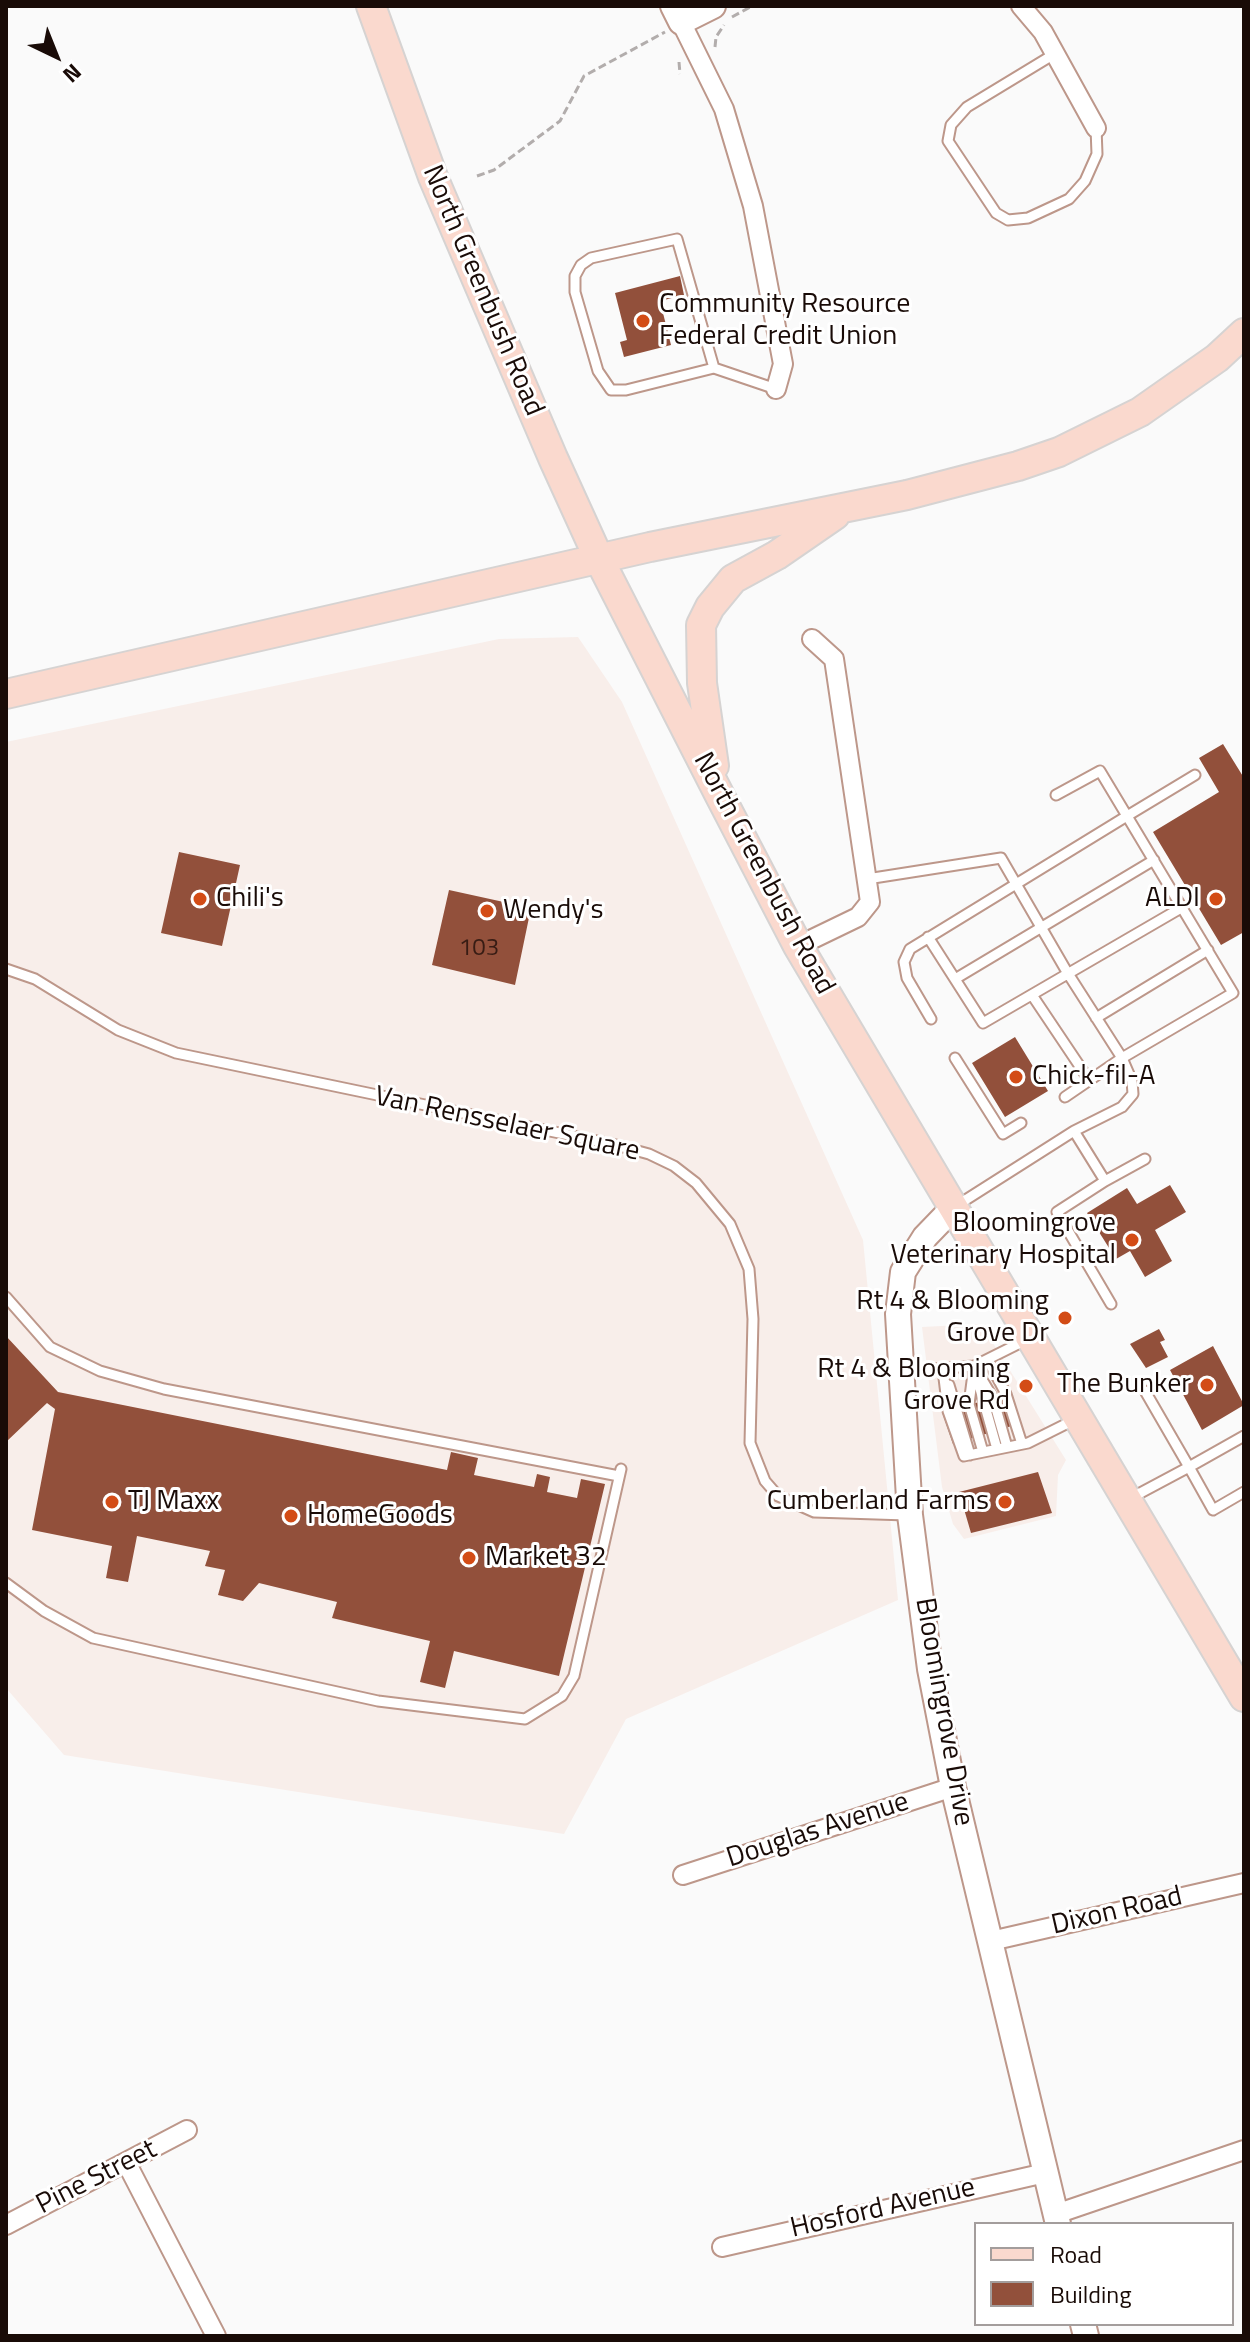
<!DOCTYPE html>
<style>
body{margin:0}
#map{position:relative;width:1250px;height:2342px;overflow:hidden;background:#fafafa;font-family:"Titillium Web",sans-serif}
canvas{display:block}
.frame{position:absolute;inset:0;border:8px solid #190b07;pointer-events:none}
.legend{position:absolute;left:974px;top:2222px;width:260px;height:104px;box-sizing:border-box;background:#fff;border:2px solid #a39d9c;margin:0;padding:10px 14px;list-style:none;font-size:24px;color:#190b07}
.legend li{display:flex;align-items:center;gap:16px;height:40px}
.legend b{width:40px;border:2px solid #a39d9c}
.north{position:absolute;left:16px;top:16px;width:80px;height:80px;-webkit-text-stroke:6px #fff;paint-order:stroke;rotate:137deg;font-size:22px;font-weight:700;line-height:32px;text-align:center;color:#190b07}
.north::after{content:'';display:block;margin:auto;width:28px;height:36px;background:#190b07;clip-path:polygon(50% 0,100% 100%,50% 72%,0 100%)}
</style>
<div id="map">
<canvas width="1250" height="2342"></canvas>
<div class="frame"></div>
<ul class="legend">
<li><b style="height:10px;background:#fad9ce"></b>Road</li>
<li><b style="height:22px;background:#92503b"></b>Building</li>
</ul>
<div class="north">N</div>
</div>
<script>
const context = document.querySelector('canvas').getContext('2d');
context.lineJoin = 'round';
function fill(path, color) { context.fillStyle = color; context.fill(path, 'evenodd'); }
const shape = rows => new Path2D(rows.map(r => 'M' + r).join(''));
function trace(path, color, width, dash) { context.strokeStyle = color; context.lineWidth = width; context.lineCap = dash ? 'butt' : 'round'; context.setLineDash(dash || []); context.stroke(path); }
function drawText(font, color, halo, rows, align = 'center') {
  context.font = font + ' "Titillium Web",sans-serif'; context.lineWidth = 6; context.setLineDash([]); context.textBaseline = 'middle'; context.strokeStyle = halo; context.fillStyle = color; for (const [text, x, y, turn = 0] of rows) {
    context.save(); context.translate(x, y); context.rotate((+turn || 0) * Math.PI / 180); context.textAlign = isNaN(turn) ? turn : align; if (halo) context.strokeText(text, 0, 0); context.fillText(text, 0, 0); context.restore();
  }
}
const built = shape([
 [578,637,622,702,863,1240,898,1600,626,1719,564,1834,64,1755,6,1688,6,742,499,639],
 [981,1324,1066,1460,1058,1475,1056,1516,964,1539,953,1524,942,1487,922,1327]
]);
const building = shape([
 [680,276,684,295,660,301,671,345,624,357,620,342,627,340,615,293],
 [1223,744,1244,778,1244,932,1221,945,1153,832,1219,792,1199,758],
 [179,852,240,865,222,946,161,933],
 [449,890,531,908,515,985,432,965],
 [1015,1037,1048,1091,1005,1117,972,1063],
 [1170,1185,1186,1212,1155,1230,1172,1261,1145,1277,1130,1251,1116,1259,1087,1213,1127,1188,1137,1204],
 [1159,1329,1165,1340,1160,1342,1168,1357,1146,1368,1130,1344],
 [6,1336,58,1392,447,1470,451,1452,478,1458,474,1475,534,1487,537,1474,550,1477,547,1492,577,1498,581,1479,605,1484,559,1676,454,1651,445,1688,420,1682,430,1641,332,1618,337,1602,259,1583,243,1601,218,1595,225,1570,205,1566,210,1551,137,1536,128,1582,106,1578,112,1546,32,1530,55,1409,47,1403,6,1442],
 [1213,1346,1244,1405,1202,1430,1170,1370],
 [1009,1394,1018,1424,953,1444,942,1412],
 [1038,1472,1052,1513,971,1533,959,1492]
]);
const path = shape([
 [732,17,752,6],
 [715,47,716,37,724,25],
 [679,62,680,74],
 [477,176,494,170,560,121,584,76,665,32]
]);
const lane = shape([
 [1056,53,967,107,951,125,948,141,996,213,1008,220,1028,218,1069,199,1085,181,1097,154,1096,128],
 [714,368,626,390,611,390,598,371,575,292,575,276,581,265,591,258,677,239,714,368,776,389],
 [1056,795,1100,771,1127,816,1195,775],
 [867,879,1001,858,1067,972,1122,1058,1132,1081,1133,1094,1122,1107,1074,1131,956,1206],
 [928,937,983,1023,1181,908],
 [6,969,35,979,118,1030,176,1053,612,1144,649,1154,674,1166,696,1183,730,1224,749,1269,753,1319,750,1443,765,1481,778,1496,814,1512,907,1515],
 [955,979,1154,860],
 [1032,995,1089,1080],
 [1096,1018,1208,950],
 [931,1019,907,978,904,962,910,949,1127,816,1233,993,1122,1058,1065,1097],
 [955,1058,1003,1134,1021,1123],
 [1074,1131,1105,1181,1057,1212,1111,1304],
 [1105,1181,1145,1159],
 [6,1297,50,1347,100,1371,164,1389,619,1476],
 [989,1362,1006,1394,1022,1444],
 [974,1366,969,1404,983,1452],
 [974,1366,993,1398,1007,1447],
 [943,1370,948,1411,964,1456,1028,1443,1076,1419],
 [902,1371,974,1366,1028,1339],
 [977,1378,997,1449],
 [949,1385,970,1455],
 [1145,1391,1189,1467,1244,1436],
 [1129,1499,1189,1467,1213,1510,1244,1492],
 [6,1583,44,1611,93,1638,378,1701,525,1719,562,1696,574,1676,621,1469]
]);
const street = shape([
 [1021,6,1043,32,1096,128],
 [681,22,724,109,753,206,783,364,776,389],
 [798,946,858,917,870,902,834,659,812,639],
 [683,1875,953,1787],
 [991,1941,1244,1883],
 [127,2164,216,2336],
 [1056,2214,1244,2150],
 [6,2225,187,2130],
 [722,2247,1045,2173]
]);
const secondary = shape([
 [673,6,681,22,713,6],
 [953,1208,925,1237,903,1272,898,1314,910,1515,930,1669,953,1787,1058,2224],
 [1083,2324,1086,2336]
]);
const primary = shape([
 [371,6,433,177,553,458,599,559,719,794,798,946,1244,1697],
 [6,694,650,547,907,495,1018,466,1059,452,1140,412,1217,358,1244,333],
 [714,766,702,683,701,625,710,607,733,579,777,555,835,515]
]);
const markers = [
 [643,321,8,"#d34c16"],
 [200,899,8,"#d34c16"],
 [1216,899,8,"#d34c16"],
 [487,911,8,"#d34c16"],
 [1016,1077,8,"#d34c16"],
 [1132,1240,8,"#d34c16"],
 [1065,1318,8,"#d34c16"],
 [1207,1385,8,"#d34c16"],
 [1026,1386,8,"#d34c16"],
 [112,1502,8,"#d34c16"],
 [1005,1502,8,"#d34c16"],
 [291,1516,8,"#d34c16"],
 [469,1558,8,"#d34c16"]
];
const numberNames = [
 ["103",479,949]
];
const streetNames = [
 ["North Greenbush Road",482,291,67],
 ["North Greenbush Road",763,874,62],
 ["Van Rensselaer Square",507,1125,12],
 ["Bloomingrove Drive",943,1712,80],
 ["Douglas Avenue",818,1831,-18],
 ["Dixon Road",1117,1912,-13],
 ["Pine Street",97,2178,-27],
 ["Hosford Avenue",883,2209,-13]
];
const poiNames = [
 ["Community Resource",659,305],
 ["Federal Credit Union",659,337],
 ["Chili's",216,899],
 ["ALDI",1200,899,"right"],
 ["Wendy's",503,911],
 ["Chick-fil-A",1032,1077],
 ["Bloomingrove",1116,1224,"right"],
 ["Veterinary Hospital",1116,1256,"right"],
 ["Rt 4 & Blooming",1049,1302,"right"],
 ["Grove Dr",1049,1334,"right"],
 ["Rt 4 & Blooming",1010,1370,"right"],
 ["Grove Rd",1010,1402,"right"],
 ["The Bunker",1191,1385,"right"],
 ["TJ Maxx",128,1502],
 ["Cumberland Farms",989,1502,"right"],
 ["HomeGoods",307,1516],
 ["Market 32",485,1558]
];
fill(built, '#f8eeea');
fill(building, '#92503b');
trace(lane, '#bd978a', 13);
trace(street, '#bd978a', 22);
trace(secondary, '#bd978a', 28);
trace(primary, '#d6d3d2', 32);
trace(path, '#b2adac', 3, [8, 4]);
trace(lane, '#fff', 9);
trace(street, '#fff', 18);
trace(secondary, '#fff', 24);
trace(primary, '#fad9ce', 28);
for (const [x, y, r, color] of markers) { const dot = new Path2D(); dot.arc(x, y, r, 0, 2 * Math.PI); context.fillStyle = color; context.fill(dot); trace(dot, '#fff', 3); }
drawText('24px', '#371c14', null, numberNames);
drawText('28px', '#190b07', '#fff', streetNames);
drawText('28px', '#190b07', '#fff', poiNames, 'left');
</script>
